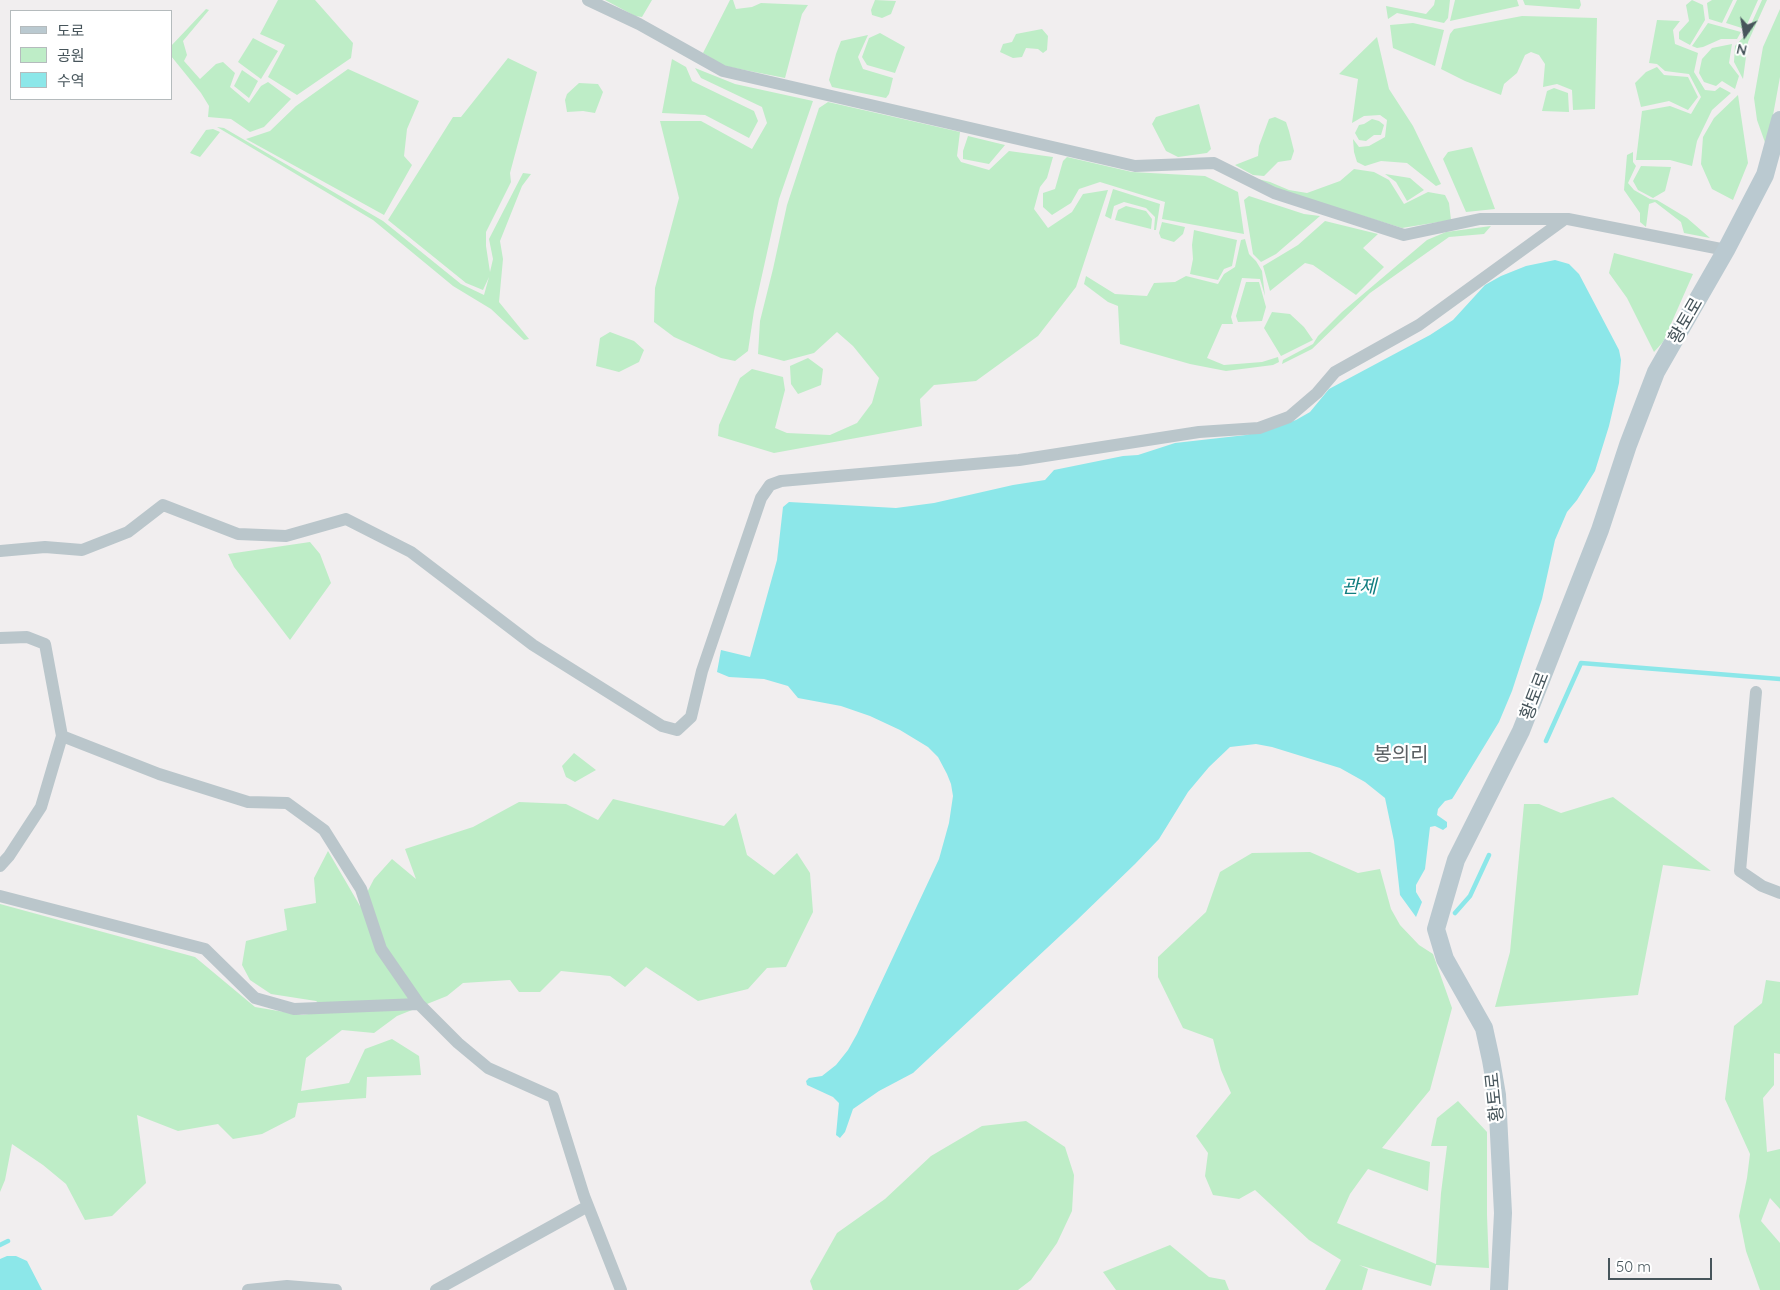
<!DOCTYPE html>
<meta charset="utf-8">
<style>
body{margin:0}
#map{position:relative;width:1780px;height:1290px;overflow:hidden;background:#f1eeef;font-family:Quicksand,"Noto Sans KR",sans-serif}
canvas{display:block}
.legend{position:absolute;left:10px;top:10px;width:162px;height:90px;box-sizing:border-box;background:#fff;border:1px solid #b5bbbd;margin:0;padding:6px 9px;list-style:none;font-size:15px;color:#47555b}
.legend li{display:flex;align-items:center;gap:10px;height:25px}
.legend b{width:25px;border:1px solid #b5bbbd}
.north{position:absolute;left:1720px;top:10px;width:50px;height:50px;-webkit-text-stroke:4px #fff;paint-order:stroke;rotate:193deg;font-size:14px;font-weight:700;line-height:20px;text-align:center;color:#47555b}
.north::after{content:'';display:block;margin:auto;width:18px;height:22px;background:#47555b;clip-path:polygon(50% 0,100% 100%,50% 72%,0 100%)}
.scale{position:absolute;left:1608px;top:1258px;width:104px;height:22px;box-sizing:border-box;border:2px solid #47555b;border-top:0;padding-left:6px;font-size:15px;line-height:18px;white-space:nowrap;color:#47555b;-webkit-text-stroke:4px #fff;paint-order:stroke}
</style>
<div id="map">
<canvas width="1780" height="1290"></canvas>
<ul class="legend">
<li><b style="height:6px;background:#bac9d0"></b>도로</li>
<li><b style="height:14px;background:#beedc7"></b>공원</li>
<li><b style="height:14px;background:#8ce7e9"></b>수역</li>
</ul>
<div class="north">N</div>
<div class="scale">50 m</div>
</div>
<script>
const context = document.querySelector('canvas').getContext('2d');
context.lineJoin = 'round';
function fill(path, color) { context.fillStyle = color; context.fill(path, 'evenodd'); }
const shape = rows => new Path2D(rows.map(r => 'M' + r).join(''));
function trace(path, color, width, dash) { context.strokeStyle = color; context.lineWidth = width; context.lineCap = dash ? 'butt' : 'round'; context.setLineDash(dash || []); context.stroke(path); }
function drawText(font, color, halo, rows, align = 'center') {
  context.font = font + ' Quicksand,"Noto Sans KR",sans-serif'; context.lineWidth = 4.5; context.setLineDash([]); context.textBaseline = 'middle'; context.strokeStyle = halo; context.fillStyle = color; for (const [text, x, y, turn = 0] of rows) {
    context.save(); context.translate(x, y); context.rotate((+turn || 0) * Math.PI / 180); context.textAlign = isNaN(turn) ? turn : align; if (halo) context.strokeText(text, 0, 0); context.fillText(text, 0, 0); context.restore();
  }
}
const green = shape([
 [278,0,315,0,353,43,351,58,297,95,268,77,285,45,260,34],
 [605,0,652,0,642,17,635,16],
 [730,0,733,0,736,9,752,7,761,3,808,5,802,14,785,78,724,66,703,53],
 [875,0,896,1,891,14,882,18,872,15,871,10],
 [1435,0,1450,0,1448,18,1444,23,1397,13,1388,19,1386,6,1426,14,1434,5],
 [1455,0,1517,0,1519,6,1450,21],
 [1523,0,1580,0,1581,5,1579,9,1525,5],
 [1692,0,1703,5,1705,20,1690,45,1679,39,1679,32,1689,21,1686,5],
 [1712,0,1733,0,1722,23,1709,19,1707,3],
 [1737,0,1758,0,1745,29,1726,23],
 [1762,0,1767,0,1748,42,1743,79,1734,62,1735,46,1747,33],
 [206,9,209,10,183,41,187,55,184,61,200,79,216,64,223,62,235,73,230,87,249,103,261,86,268,82,291,99,264,127,250,132,231,119,208,117,209,106,201,93,171,56,171,46],
 [1780,9,1780,77,1767,148,1757,120,1754,98,1763,47],
 [1522,16,1597,18,1595,109,1573,110,1572,90,1557,84,1543,87,1545,64,1539,55,1531,52,1525,55,1517,73,1504,84,1501,95,1465,81,1441,69,1450,34,1454,29],
 [1657,20,1680,21,1673,30,1675,44,1698,53,1694,72,1705,90,1715,91,1720,87,1731,93,1712,110,1697,141,1692,166,1670,160,1636,160,1642,111,1670,106,1691,114,1701,97,1689,74,1665,71,1657,64,1649,63],
 [1413,23,1444,30,1435,66,1393,48,1390,25],
 [1708,23,1741,32,1737,39,1721,39,1703,47,1697,48,1692,46],
 [1042,29,1048,36,1047,50,1043,53,1038,49,1026,48,1022,57,1013,58,1000,52,1003,44,1012,42,1016,34],
 [880,33,905,47,895,73,867,65,862,57,869,38],
 [868,35,858,57,863,69,893,78,889,94,886,98,832,87,829,80,836,54,841,41],
 [1377,37,1389,89,1413,126,1441,184,1436,186,1407,163,1381,161,1365,166,1357,162,1354,152,1353,139,1359,147,1369,146,1385,137,1387,120,1380,115,1364,116,1352,123,1358,79,1339,74],
 [253,38,278,51,261,79,238,62],
 [1732,44,1729,63,1739,76,1735,89,1722,81,1716,86,1704,82,1699,73,1702,59,1712,48],
 [508,58,537,72,510,173,511,182,486,232,486,246,490,272,493,259,489,239,523,173,531,174,522,186,500,241,503,259,499,302,529,339,524,340,491,309,453,286,373,220,217,127,224,128,383,221,461,284,484,295,489,277,483,290,466,283,388,220,453,117,461,117],
 [672,59,686,67,692,81,754,111,758,121,749,138,705,115,662,113],
 [1657,67,1664,75,1688,77,1698,97,1688,110,1669,101,1641,107,1635,83,1646,72],
 [695,68,735,84,813,101,779,199,754,311,748,351,735,361,721,358,674,337,654,322,655,288,679,198,660,121,701,121,752,149,767,123,762,107,701,78],
 [348,69,419,101,407,129,404,156,412,165,384,215,246,139,270,131,296,106],
 [242,70,258,81,249,98,234,86],
 [579,83,598,84,603,92,595,113,583,111,567,112,565,100,567,94],
 [1554,88,1568,93,1569,112,1542,111,1547,91],
 [1738,95,1748,163,1733,200,1712,189,1701,164,1703,137,1714,118],
 [828,102,960,132,957,156,961,162,989,170,1009,151,1053,157,1047,178,1040,187,1034,209,1048,228,1072,212,1083,194,1108,190,1076,287,1038,336,976,381,934,385,920,399,922,426,774,453,718,436,719,425,740,378,752,369,783,377,785,390,775,428,787,433,830,435,857,423,872,403,879,378,853,346,837,332,814,353,784,361,758,354,760,321,773,269,787,205,819,108],
 [1199,104,1211,149,1207,153,1178,157,1166,151,1152,124,1156,117],
 [1275,117,1286,122,1289,131,1294,151,1291,160,1278,162,1264,176,1253,175,1235,165,1258,156,1259,146,1269,119],
 [1372,119,1379,121,1384,125,1381,135,1374,135,1366,141,1359,140,1355,133,1359,125,1364,124],
 [213,129,220,132,200,157,190,153,206,130],
 [968,136,1005,145,989,164,963,159,963,151],
 [1472,147,1495,209,1466,212,1443,159,1448,152],
 [1633,152,1633,162,1636,166,1628,183,1634,190,1650,199,1657,200,1687,218,1710,238,1684,233,1681,222,1655,202,1649,204,1646,227,1640,222,1640,213,1624,190,1627,155],
 [1067,157,1132,172,1205,176,1238,192,1244,234,1162,219,1165,202,1100,182,1079,189,1071,203,1052,215,1043,207,1043,193,1055,189,1063,161],
 [1641,166,1671,167,1665,191,1653,198,1638,190,1633,181],
 [1354,169,1374,172,1389,180,1404,204,1428,192,1445,195,1449,203,1451,220,1402,228,1278,190,1254,178,1270,182,1289,190,1307,193,1340,181],
 [1385,174,1410,178,1424,190,1407,201,1396,182],
 [1113,189,1160,204,1156,230,1154,230,1155,217,1146,208,1124,202,1114,206,1111,219,1105,216],
 [1249,196,1304,214,1320,216,1276,254,1261,262,1253,254,1244,200],
 [1126,206,1146,211,1152,219,1151,229,1115,220,1118,210],
 [1325,221,1378,234,1363,248,1384,267,1356,295,1313,265,1305,263,1270,291,1263,266,1298,245],
 [1162,222,1185,227,1183,234,1174,242,1161,238,1159,233],
 [1491,226,1484,234,1449,237,1370,293,1312,349,1282,364,1283,360,1313,344,1318,336,1342,312,1427,240,1446,232],
 [1194,230,1237,240,1232,266,1224,269,1218,280,1190,274,1193,259,1192,245],
 [1245,239,1249,254,1256,261,1262,271,1265,296,1260,279,1242,278,1231,317,1233,324,1222,324,1207,358,1224,365,1262,362,1278,357,1279,362,1273,365,1226,371,1190,364,1120,344,1118,306,1108,302,1084,284,1086,276,1115,294,1147,296,1154,283,1175,282,1186,276,1218,284,1224,274,1235,267,1241,240],
 [1614,253,1693,274,1663,342,1654,352,1627,298,1609,273],
 [1246,282,1259,282,1266,307,1262,321,1238,322,1236,316],
 [1272,312,1290,314,1304,327,1313,340,1281,356,1264,328],
 [610,332,634,341,644,350,639,362,619,372,596,366,600,338],
 [808,358,823,369,821,385,798,394,791,384,790,366],
 [310,542,320,554,331,583,290,640,234,567,228,554],
 [574,753,596,770,575,782,566,777,562,766],
 [1613,797,1711,871,1663,865,1638,995,1495,1007,1510,952,1524,804,1539,804,1561,813],
 [613,799,724,826,736,813,747,855,774,875,797,853,810,873,813,912,786,967,767,968,748,989,698,1001,646,967,625,987,610,976,561,971,540,992,519,992,510,980,463,983,447,996,397,1016,374,1033,342,1030,306,1058,301,1091,349,1083,365,1049,392,1039,419,1056,421,1075,367,1077,366,1098,298,1103,295,1117,262,1134,233,1139,218,1124,178,1131,137,1115,146,1183,112,1216,85,1220,66,1184,43,1165,12,1144,5,1180,0,1192,0,904,195,957,255,1007,302,1015,329,1011,316,1001,271,994,250,980,242,965,246,941,287,930,284,909,316,903,314,878,328,851,360,906,374,879,392,859,416,879,405,849,473,827,519,802,566,804,598,820],
 [1310,852,1358,873,1380,869,1391,909,1400,925,1419,945,1433,954,1452,1008,1430,1090,1382,1148,1430,1162,1428,1191,1368,1169,1350,1194,1337,1223,1436,1264,1441,1193,1447,1146,1431,1146,1437,1118,1458,1101,1487,1132,1487,1215,1489,1268,1436,1265,1431,1286,1359,1265,1368,1269,1362,1290,1325,1290,1341,1260,1309,1240,1255,1190,1239,1199,1213,1195,1205,1176,1208,1153,1196,1136,1231,1093,1221,1070,1213,1039,1183,1028,1158,977,1158,957,1206,912,1220,872,1252,853],
 [1766,980,1780,982,1780,1054,1774,1053,1774,1085,1763,1098,1767,1152,1780,1149,1780,1209,1770,1198,1761,1221,1780,1243,1780,1290,1760,1290,1746,1251,1739,1216,1747,1178,1750,1154,1725,1099,1734,1026,1762,1003],
 [1026,1121,1065,1147,1074,1175,1072,1211,1057,1243,1031,1280,1018,1290,813,1290,810,1281,837,1233,885,1199,931,1156,982,1126],
 [1170,1245,1209,1277,1225,1280,1229,1290,1116,1290,1103,1272]
]);
const water = shape([
 [1555,260,1569,264,1579,274,1619,350,1621,360,1619,383,1609,426,1595,471,1577,500,1567,512,1555,540,1542,599,1512,691,1499,722,1454,796,1452,799,1445,801,1438,809,1437,815,1447,822,1447,827,1443,830,1435,826,1430,827,1425,869,1416,885,1416,892,1422,902,1416,917,1400,895,1394,841,1385,798,1365,782,1340,768,1272,747,1256,744,1230,747,1209,767,1188,792,1159,839,1135,864,1076,921,913,1073,879,1091,853,1109,845,1132,840,1138,836,1135,839,1103,833,1097,807,1085,806,1081,809,1078,822,1076,836,1065,848,1050,857,1034,939,859,949,823,953,796,951,784,947,774,938,757,928,747,900,730,870,716,841,706,798,698,788,686,764,679,729,677,717,672,721,650,750,657,777,560,783,507,789,502,896,508,934,503,1013,485,1045,480,1054,470,1123,456,1138,455,1175,443,1246,435,1272,428,1296,420,1310,412,1329,389,1430,335,1453,320,1485,285,1501,276,1526,266],
 [7,1256,16,1256,27,1261,42,1290,0,1290,0,1259]
]);
const stream = shape([
 [1546,741,1581,663,1780,679],
 [1455,913,1470,896,1489,855],
 [0,1245,8,1241]
]);
const minor = shape([
 [588,0,639,24,723,71,1135,166,1214,163,1274,193,1404,235,1480,219,1568,219,1726,250],
 [0,551,45,547,82,550,128,532,163,505,238,534,286,536,346,519,411,552,533,645,662,726,677,730,691,717,702,671,761,498,770,485,781,481,1019,460,1199,432,1259,428,1289,417,1317,393,1335,372,1419,325,1565,219],
 [0,638,27,637,45,644,62,736,159,774,248,802,287,803,324,830,361,889,381,949,419,1004],
 [1756,692,1740,871,1762,886,1780,893],
 [0,866,9,856,41,807,62,736],
 [0,896,205,949,255,998,294,1009,419,1004,458,1043,488,1068,553,1097,584,1196,621,1290],
 [248,1290,287,1286,336,1290],
 [436,1290,588,1206]
]);
const secondary = shape([
 [1499,1290,1503,1213,1497,1095,1491,1060,1484,1028,1445,959,1436,929,1456,860,1521,731,1600,530,1628,445,1656,372,1726,250,1765,175,1780,120]
]);
const streetNames = [
 ["황토로",1686,321,-60],
 ["황토로",1535,696,-69],
 ["황토로",1495,1097,-96]
];
const waterNames = [
 ["관제",1359,587]
];
const quarterNames = [
 ["봉의리",1401,755]
];
fill(green, '#beedc7');
fill(water, '#8ce7e9');
trace(stream, '#8ce7e9', 4.5);
trace(minor, '#bac6cb', 12);
trace(secondary, '#bac9d0', 18);
drawText('18px', '#47555b', '#fff', streetNames);
drawText('italic 19px', '#107e80', '#fff', waterNames);
drawText('20px', '#5b6063', '#fff', quarterNames);
</script>
